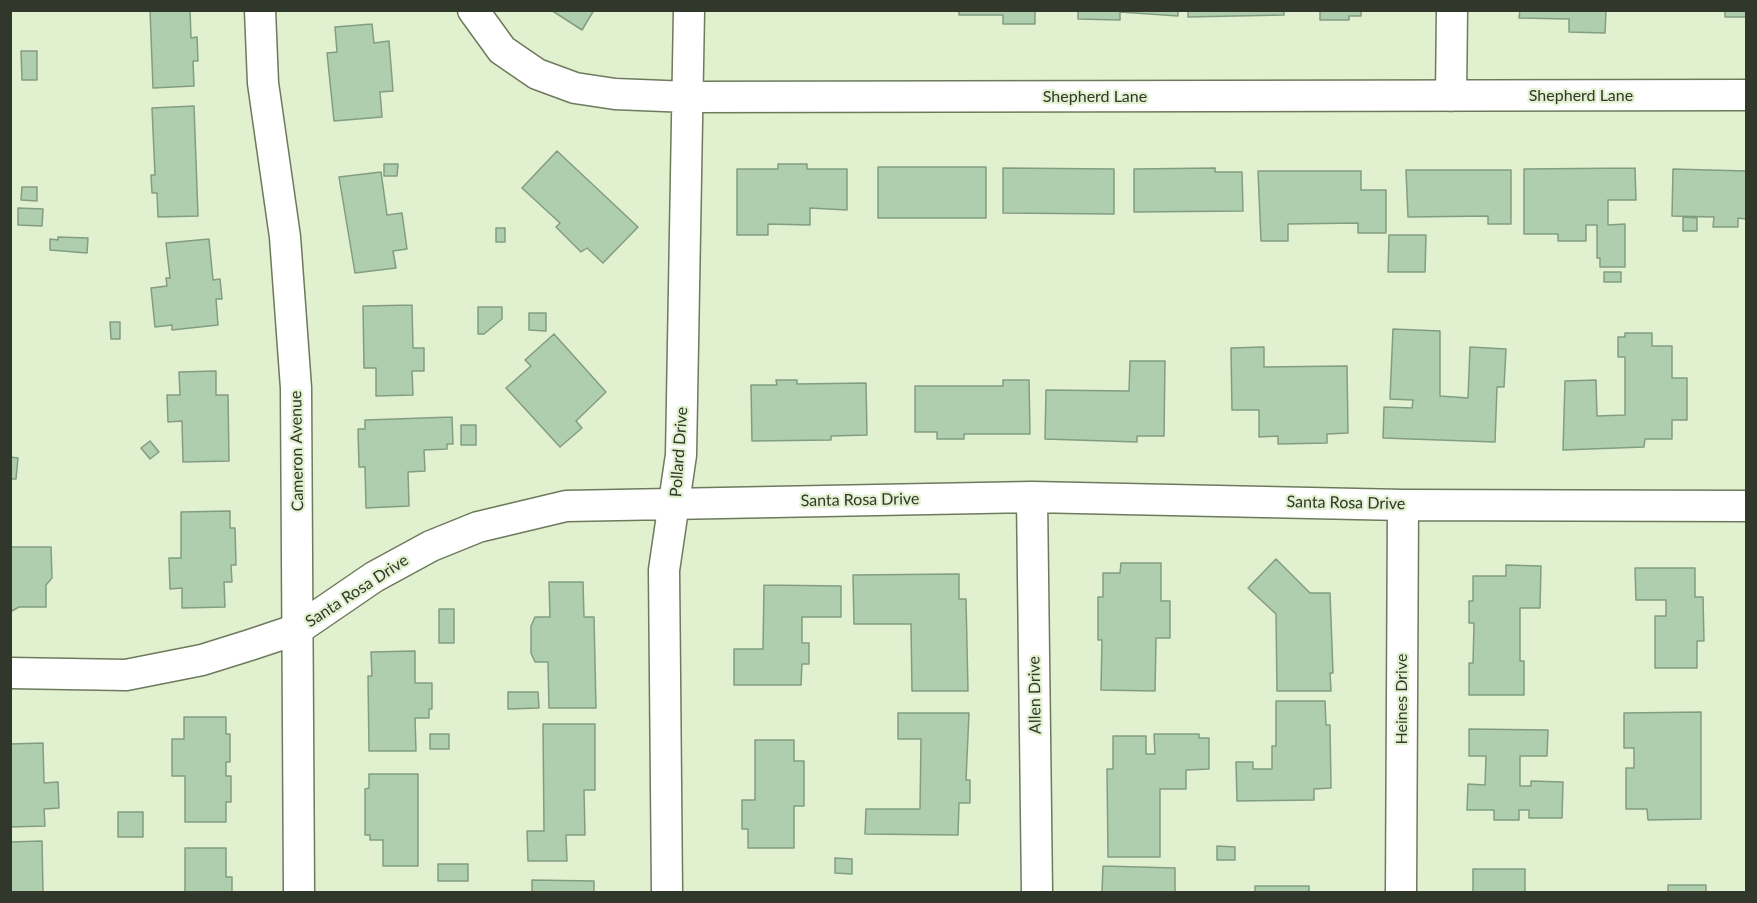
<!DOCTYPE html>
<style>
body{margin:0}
#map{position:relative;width:1757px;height:903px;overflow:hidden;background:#e1f0ce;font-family:Lato,sans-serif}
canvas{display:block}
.frame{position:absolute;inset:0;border:12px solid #31372a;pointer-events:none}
</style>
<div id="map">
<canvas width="1757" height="903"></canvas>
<div class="frame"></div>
</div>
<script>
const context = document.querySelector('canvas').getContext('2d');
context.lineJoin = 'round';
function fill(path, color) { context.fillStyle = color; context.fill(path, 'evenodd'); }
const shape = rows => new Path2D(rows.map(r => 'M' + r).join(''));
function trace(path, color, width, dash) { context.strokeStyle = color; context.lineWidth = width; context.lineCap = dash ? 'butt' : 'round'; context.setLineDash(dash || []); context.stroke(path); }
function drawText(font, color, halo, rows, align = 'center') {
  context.font = font + ' Lato,sans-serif'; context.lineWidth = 4.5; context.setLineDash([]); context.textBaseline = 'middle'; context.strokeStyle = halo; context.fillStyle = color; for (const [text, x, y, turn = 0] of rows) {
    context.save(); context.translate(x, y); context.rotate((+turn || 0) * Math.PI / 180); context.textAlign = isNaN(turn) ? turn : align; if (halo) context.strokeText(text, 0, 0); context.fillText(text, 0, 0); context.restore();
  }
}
const building = shape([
 [150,10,190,10,191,38,197,37,198,61,193,61,194,86,153,88,150,10],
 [551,10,594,10,582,30,551,10],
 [959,10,1035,10,1035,24,1003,24,1003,15,959,15,959,10],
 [1078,10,1178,10,1178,16,1120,12,1120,20,1078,19,1078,10],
 [1188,10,1284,10,1284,15,1188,17,1188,10],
 [1320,10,1401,10,1401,11,1361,11,1361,16,1349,16,1349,20,1320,20,1320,10],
 [1520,10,1606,10,1605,33,1569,32,1569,19,1519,18,1520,10],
 [1725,10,1746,10,1746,17,1725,17,1725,10],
 [372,24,374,43,389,41,393,91,380,92,382,117,334,121,327,53,337,52,335,27,372,24],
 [21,51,37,51,37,80,22,80,21,51],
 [194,106,198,216,158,217,157,193,152,193,151,175,155,175,152,108,194,106],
 [557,151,638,227,603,263,587,248,581,252,556,227,560,223,522,188,557,151],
 [384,164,398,164,397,176,384,176,384,164],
 [778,164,807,164,807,169,847,169,847,210,810,208,810,225,768,224,768,235,737,235,737,169,778,169,778,164],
 [878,167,986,167,986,218,878,218,878,167],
 [1003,168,1114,169,1114,214,1003,213,1003,168],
 [1215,168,1215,172,1242,172,1243,211,1134,212,1134,169,1215,168],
 [1635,168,1636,200,1608,200,1608,225,1625,224,1625,267,1600,267,1600,258,1597,258,1597,225,1586,225,1586,241,1558,241,1558,234,1524,234,1524,169,1635,168],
 [1673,169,1746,171,1746,219,1738,218,1738,227,1713,227,1714,217,1672,216,1673,169],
 [1406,170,1511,170,1511,224,1488,224,1488,216,1408,217,1406,170],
 [1258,171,1361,171,1361,190,1386,190,1386,233,1358,233,1358,223,1288,224,1288,241,1261,241,1258,171],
 [381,172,387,215,402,213,407,249,393,251,396,268,355,273,339,177,381,172],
 [22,187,37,187,37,201,21,200,22,187],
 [18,208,43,209,42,226,18,225,18,208],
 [1683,217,1697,218,1697,231,1683,231,1683,217],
 [496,228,505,228,505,242,496,242,496,228],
 [1389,235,1426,235,1425,272,1388,272,1389,235],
 [58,237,88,238,87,253,50,250,50,239,58,240,58,237],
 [209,239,213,280,220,279,222,299,216,299,218,325,172,330,172,325,155,327,151,288,167,286,166,278,170,278,166,243,209,239],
 [1604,272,1621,272,1621,282,1604,282,1604,272],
 [412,305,413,348,424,348,424,371,412,371,413,395,376,396,376,368,364,368,363,306,412,305],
 [478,307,502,307,502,319,484,334,478,334,478,307],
 [529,313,546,313,546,331,529,330,529,313],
 [110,322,120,322,120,339,111,339,110,322],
 [1393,329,1440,331,1440,396,1468,398,1470,347,1506,349,1504,387,1497,387,1495,442,1383,438,1384,407,1412,408,1413,400,1390,399,1393,329],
 [1625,333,1652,333,1652,346,1672,346,1672,378,1687,378,1687,420,1672,420,1672,439,1645,439,1644,447,1563,450,1565,381,1596,380,1597,416,1625,415,1625,357,1618,357,1618,337,1625,337,1625,333],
 [554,334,606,392,576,421,582,428,560,447,506,388,531,366,525,360,554,334],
 [1264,347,1264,367,1347,366,1348,433,1327,434,1327,443,1278,444,1278,436,1259,437,1259,410,1232,410,1231,348,1264,347],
 [1130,361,1165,361,1164,436,1137,436,1137,442,1045,439,1046,390,1129,391,1130,361],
 [216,371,216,395,228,395,229,461,183,462,182,421,168,422,167,395,180,395,179,372,216,371],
 [776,380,797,380,797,384,866,383,867,435,831,436,831,440,752,441,751,385,777,385,776,380],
 [1003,380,1029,380,1030,434,964,434,964,439,937,439,937,432,915,432,915,386,1003,386,1003,380],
 [452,417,453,444,447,444,447,449,424,450,425,471,408,472,409,506,366,508,365,467,359,467,358,429,365,429,365,420,452,417],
 [461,425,476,425,476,445,461,445,461,425],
 [150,441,159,452,150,459,141,448,150,441],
 [10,457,18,458,16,479,10,479,10,457],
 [230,511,230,528,235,528,236,565,231,565,232,582,224,582,225,607,182,608,182,588,170,589,169,558,181,558,181,512,230,511],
 [10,547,51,547,52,578,46,585,46,607,19,607,10,612,10,547],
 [1276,559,1310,593,1330,593,1333,673,1330,673,1331,691,1277,691,1276,614,1248,588,1276,559],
 [1121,563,1161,563,1161,601,1170,601,1170,638,1156,638,1155,691,1101,690,1102,640,1098,640,1098,597,1103,597,1103,573,1120,573,1121,563],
 [1506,565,1541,566,1540,608,1520,608,1520,661,1524,661,1524,695,1469,695,1469,663,1473,663,1474,623,1469,623,1469,601,1473,601,1473,576,1506,576,1506,565],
 [1635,568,1695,568,1695,597,1703,597,1704,641,1697,641,1697,668,1655,668,1655,616,1666,616,1666,600,1636,600,1635,568],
 [959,574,959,599,966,599,968,691,912,691,911,624,854,624,853,575,959,574],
 [549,582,583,582,584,617,594,617,596,708,549,708,548,662,535,662,531,653,531,626,535,617,550,617,549,582],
 [764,585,841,586,841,617,802,617,802,643,809,643,809,664,802,664,801,685,734,685,734,649,763,649,764,585],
 [439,609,454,609,454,643,439,643,439,609],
 [415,651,415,683,432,683,432,709,429,709,429,718,415,718,416,751,369,751,368,676,372,676,371,652,415,651],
 [508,692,538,692,539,708,508,709,508,692],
 [1276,701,1325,701,1326,725,1330,725,1331,788,1314,789,1314,800,1237,801,1236,762,1253,762,1253,769,1272,769,1272,746,1276,746,1276,701],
 [1701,712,1701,819,1648,820,1647,809,1626,809,1626,768,1634,768,1634,748,1624,748,1624,713,1701,712],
 [898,713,969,713,966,780,970,780,970,803,959,803,958,835,865,834,866,809,920,809,921,739,898,739,898,713],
 [184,717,226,717,226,734,230,734,230,762,226,762,226,776,231,776,231,802,226,802,226,822,185,822,185,776,172,776,172,739,184,739,184,717],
 [543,724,595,724,595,790,584,790,585,835,566,835,567,861,528,861,527,831,544,831,543,724],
 [1469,729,1548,730,1547,756,1520,756,1520,786,1531,786,1531,781,1563,782,1562,818,1529,818,1529,810,1519,810,1519,820,1494,820,1494,810,1467,810,1468,784,1485,785,1486,756,1469,756,1469,729],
 [430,734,449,734,449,749,430,749,430,734],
 [1154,734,1199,734,1199,738,1209,738,1209,769,1186,770,1186,789,1160,789,1160,857,1108,857,1107,769,1113,769,1113,736,1146,736,1146,754,1155,754,1154,734],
 [755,740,794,740,794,761,804,761,804,806,794,806,794,848,748,848,748,829,742,829,742,800,755,800,755,740],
 [43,743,44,783,58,782,59,808,44,809,45,826,10,827,10,744,43,743],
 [369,774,418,774,418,866,383,866,383,840,370,840,370,835,365,835,365,789,369,788,369,774],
 [118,812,143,812,143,837,118,837,118,812],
 [42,841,43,892,10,892,10,842,42,841],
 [1217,846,1235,847,1235,860,1217,860,1217,846],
 [185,848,226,848,226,877,232,877,232,892,185,892,185,848],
 [835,858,852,859,852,874,835,873,835,858],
 [438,864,468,864,468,881,438,881,438,864],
 [1103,866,1175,868,1175,892,1102,892,1103,866],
 [1473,869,1525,869,1525,892,1473,892,1473,869],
 [532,880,594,881,594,892,532,892,532,880],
 [1668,885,1706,885,1706,892,1668,892,1668,885],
 [1255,886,1309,886,1309,892,1255,892,1255,886]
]);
const street = shape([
 [260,10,263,83,285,237,296,388,299,892],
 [473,10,502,50,537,74,575,88,615,94,689,97,1746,95],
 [1451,96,1452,10],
 [1032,497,1037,892],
 [10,673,126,675,202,660,250,645,298,629,374,577,431,546,478,527,566,506,1032,497,1403,505,1746,506],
 [667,892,664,570,681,455,689,10],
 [1401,892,1403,505]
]);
const streetNames = [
 ["Shepherd Lane",1581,96],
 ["Shepherd Lane",1095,97],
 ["Cameron Avenue",297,451,-91],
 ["Pollard Drive",679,452,-86],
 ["Santa Rosa Drive",860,500,-1],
 ["Santa Rosa Drive",1346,503,1],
 ["Santa Rosa Drive",357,591,-33],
 ["Allen Drive",1035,695,-91],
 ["Heines Drive",1402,699,-90]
];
fill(building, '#aeceae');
trace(building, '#839d83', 1.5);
trace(street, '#6d7a5c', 33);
trace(street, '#fff', 30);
drawText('16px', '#31372a', '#e1f0ce', streetNames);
</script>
